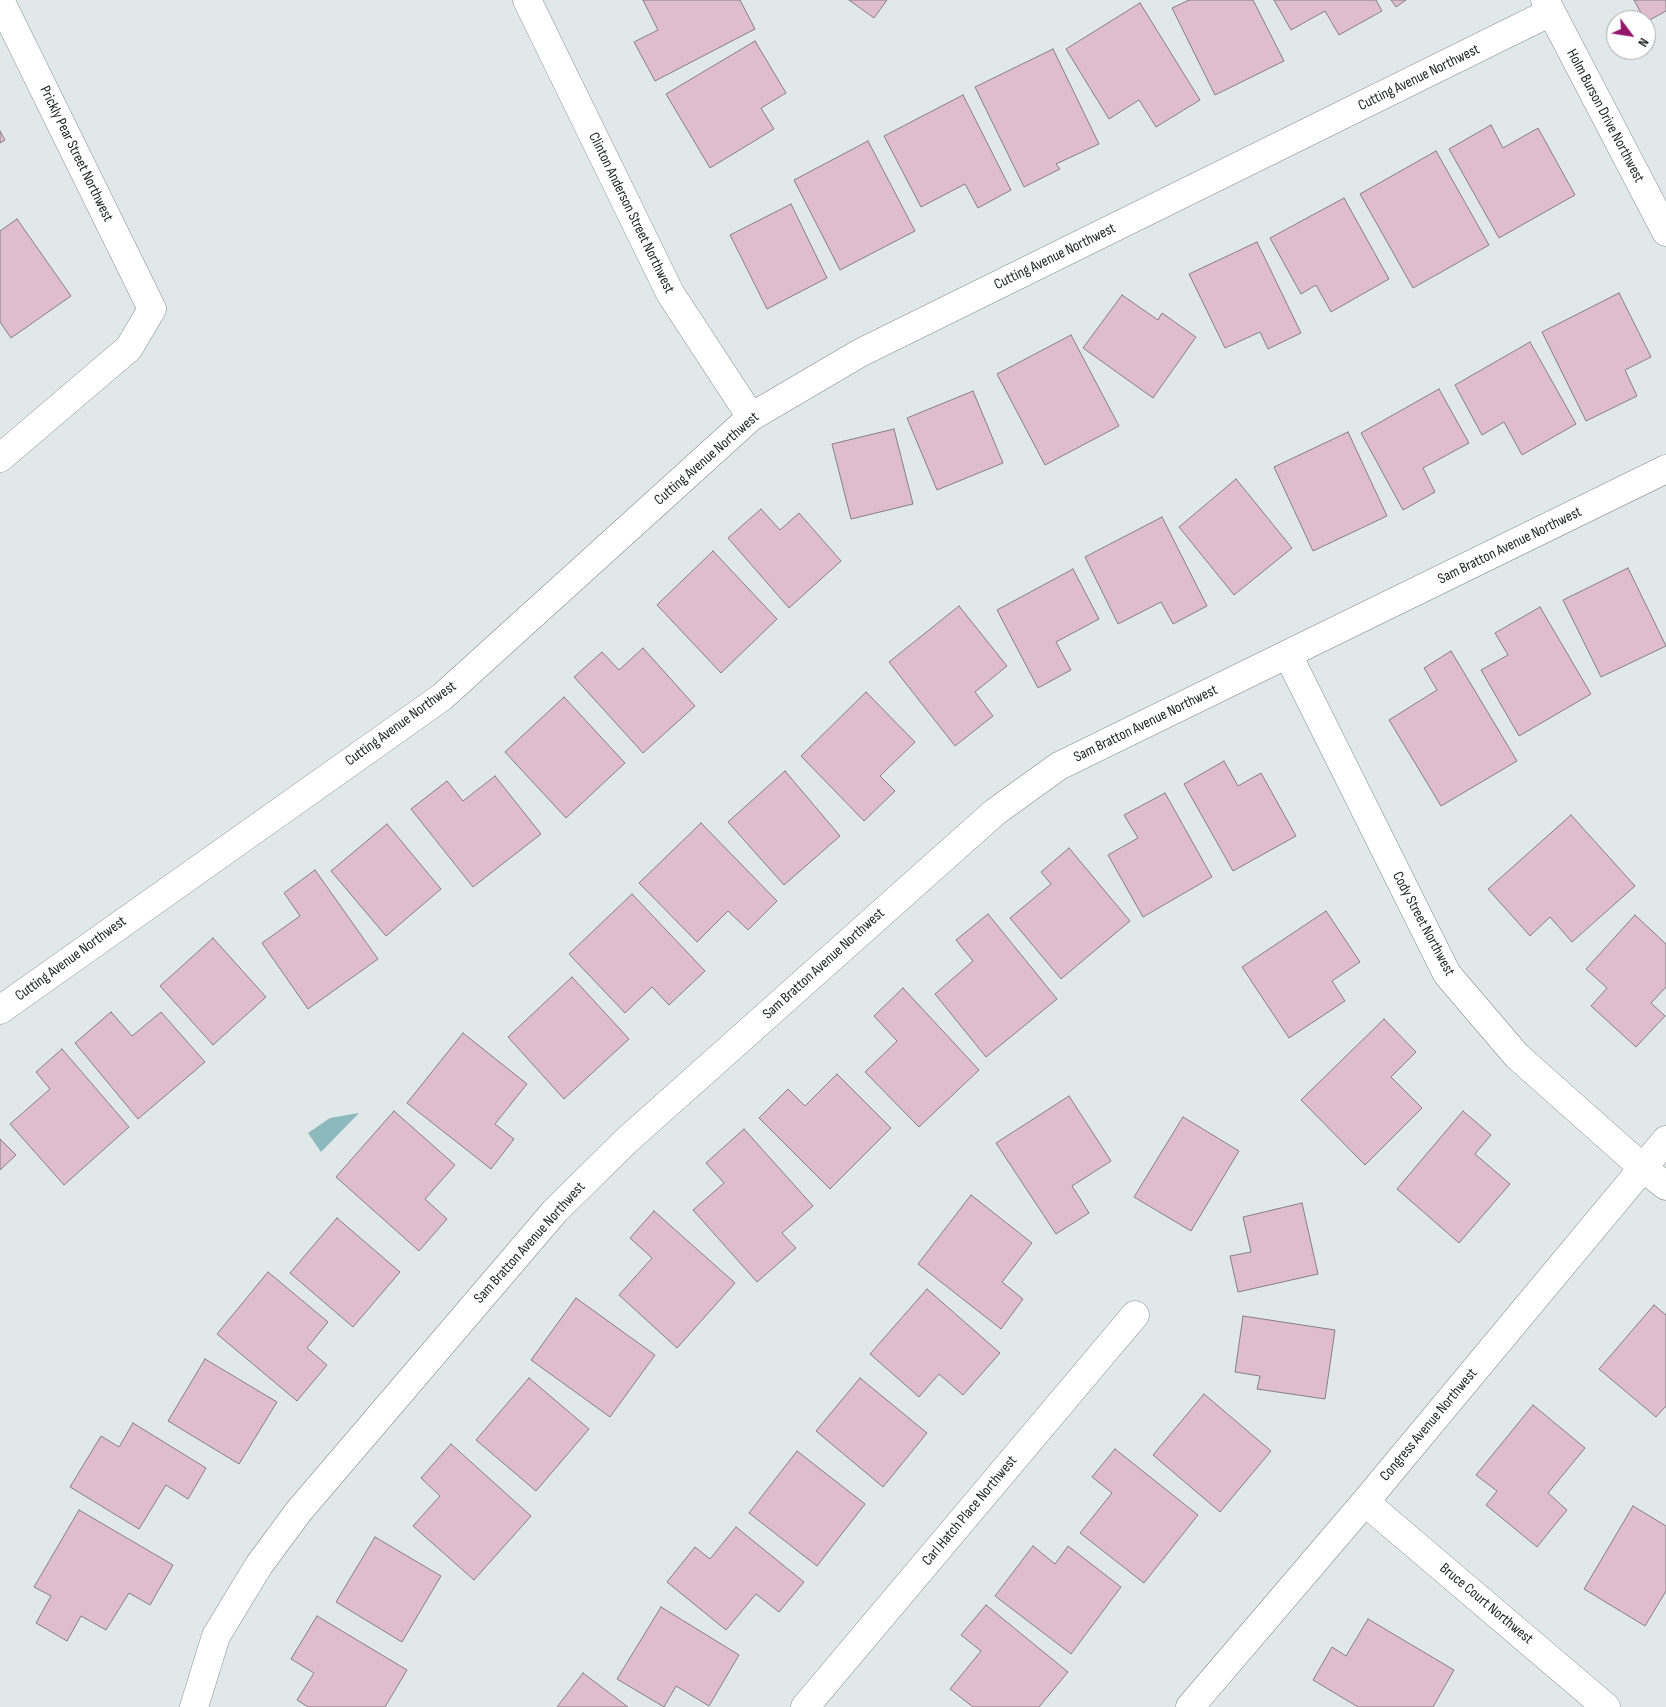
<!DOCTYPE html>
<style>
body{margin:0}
#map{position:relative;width:1666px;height:1707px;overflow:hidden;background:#e1e8e9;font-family:"Sofia Sans Condensed",sans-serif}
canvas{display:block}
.north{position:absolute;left:1606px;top:10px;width:50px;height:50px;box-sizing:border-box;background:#fff;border:1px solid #a7a8a8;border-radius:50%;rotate:121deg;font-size:14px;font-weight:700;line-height:20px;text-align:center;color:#232626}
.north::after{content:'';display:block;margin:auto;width:18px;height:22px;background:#96156c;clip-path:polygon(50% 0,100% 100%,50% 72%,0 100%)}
</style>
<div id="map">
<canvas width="1666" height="1707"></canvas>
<div class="north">N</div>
</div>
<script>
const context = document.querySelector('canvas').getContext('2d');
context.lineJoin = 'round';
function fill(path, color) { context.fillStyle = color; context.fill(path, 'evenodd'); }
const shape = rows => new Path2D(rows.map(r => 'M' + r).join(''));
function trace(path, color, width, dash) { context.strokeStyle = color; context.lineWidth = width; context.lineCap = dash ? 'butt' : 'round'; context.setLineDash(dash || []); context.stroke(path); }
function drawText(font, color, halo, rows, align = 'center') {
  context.font = font + ' "Sofia Sans Condensed",sans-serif'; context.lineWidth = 5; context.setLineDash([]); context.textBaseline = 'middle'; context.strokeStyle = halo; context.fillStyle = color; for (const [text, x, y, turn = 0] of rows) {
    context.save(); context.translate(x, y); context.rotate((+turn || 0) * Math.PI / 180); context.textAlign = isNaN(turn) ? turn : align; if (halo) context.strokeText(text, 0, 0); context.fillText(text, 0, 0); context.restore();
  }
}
const water = shape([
 [359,1113,321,1152,308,1133,330,1118]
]);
const building = shape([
 [643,0,740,0,755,29,655,81,634,42,658,30,643,0],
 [849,0,887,0,874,18,849,0],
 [1189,0,1253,0,1284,61,1215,95,1172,8,1189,0],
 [1274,0,1376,0,1382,11,1339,35,1325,11,1291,30,1274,0],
 [1391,0,1406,0,1396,7,1391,0],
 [1634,0,1666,0,1666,11,1646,22,1634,0],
 [1140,3,1200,100,1156,127,1139,100,1109,119,1066,49,1140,3],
 [755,41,786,93,761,108,774,129,710,168,666,94,755,41],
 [1053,49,1099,144,1056,164,1060,169,1024,187,975,87,1053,49],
 [963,95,1011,190,978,208,965,184,921,207,884,136,963,95],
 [1491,125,1503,148,1538,128,1575,195,1499,238,1449,149,1491,125],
 [0,131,5,140,0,143,0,131],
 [868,141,915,231,840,270,794,180,868,141],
 [1436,151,1489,245,1413,288,1360,194,1436,151],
 [1344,198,1389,279,1331,312,1316,285,1301,294,1270,238,1344,198],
 [791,204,827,278,767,309,730,235,791,204],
 [17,219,71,296,11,338,0,322,0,231,17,219],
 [1257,242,1301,333,1268,349,1260,332,1225,348,1189,274,1257,242],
 [1619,293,1651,357,1625,370,1637,396,1586,421,1542,332,1619,293],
 [1122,295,1158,320,1162,313,1196,337,1153,398,1083,348,1122,295],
 [1071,335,1119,426,1045,465,997,374,1071,335],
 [1530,342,1576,424,1522,455,1504,422,1482,435,1455,385,1530,342],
 [1439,389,1469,443,1423,468,1435,492,1403,510,1361,433,1439,389],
 [973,391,1003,463,937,490,907,418,973,391],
 [894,429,913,504,851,519,832,444,894,429],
 [1348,432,1387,516,1313,551,1274,467,1348,432],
 [1236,479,1292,548,1234,595,1179,527,1236,479],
 [761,509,780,530,799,513,841,561,789,608,728,538,761,509],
 [1162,517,1207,606,1173,624,1161,602,1118,624,1085,557,1162,517],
 [713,551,777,619,721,673,657,605,713,551],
 [1628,568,1666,646,1601,677,1563,600,1628,568],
 [1073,569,1099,619,1056,642,1071,670,1038,688,997,610,1073,569],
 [959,606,1007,666,975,692,993,716,955,746,889,662,959,606],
 [1540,607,1591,694,1519,736,1481,670,1508,655,1495,633,1540,607],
 [643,648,695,706,643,753,574,677,602,652,619,670,643,648],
 [1451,651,1517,761,1441,806,1389,720,1437,690,1424,668,1451,651],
 [866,692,915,742,880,776,895,791,864,821,801,756,866,692],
 [564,697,625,763,566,818,505,752,564,697],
 [1224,761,1238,786,1261,773,1296,836,1233,871,1184,784,1224,761],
 [785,771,840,836,784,885,728,822,785,771],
 [495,776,541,834,473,887,411,809,447,781,463,801,495,776],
 [1165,793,1212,877,1143,917,1108,855,1138,838,1124,815,1165,793],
 [1571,815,1635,886,1572,942,1550,917,1530,936,1488,889,1571,815],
 [701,823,777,901,748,930,728,911,697,942,639,883,701,823],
 [387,824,441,889,386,936,331,871,387,824],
 [1069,848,1130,921,1061,979,1010,918,1051,884,1041,872,1069,848],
 [315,870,378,959,308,1009,262,943,300,916,284,893,315,870],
 [632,894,705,971,669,1005,652,987,625,1013,569,954,632,894],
 [1326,911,1360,962,1332,981,1345,1001,1289,1038,1242,967,1326,911],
 [988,914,1057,999,986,1057,935,994,973,961,956,940,988,914],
 [1635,915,1666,944,1666,987,1651,1003,1665,1016,1636,1047,1591,1006,1607,988,1586,969,1635,915],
 [213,938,266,997,213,1045,160,986,213,938],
 [572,977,629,1039,564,1099,508,1037,572,977],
 [903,988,979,1070,919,1127,865,1072,897,1041,874,1016,903,988],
 [111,1012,132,1036,161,1012,205,1062,138,1119,75,1043,111,1012],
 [1384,1019,1416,1052,1391,1077,1422,1108,1365,1165,1301,1100,1384,1019],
 [463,1033,527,1084,495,1124,514,1139,491,1169,407,1103,463,1033],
 [62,1049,129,1127,64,1185,10,1124,50,1089,36,1072,62,1049],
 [837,1074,891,1128,830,1189,759,1118,788,1089,805,1106,837,1074],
 [1069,1096,1111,1161,1072,1186,1089,1213,1056,1234,996,1143,1069,1096],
 [394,1111,455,1165,425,1199,447,1219,419,1251,336,1177,394,1111],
 [1463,1111,1491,1135,1475,1154,1510,1184,1459,1243,1397,1189,1463,1111],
 [1183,1117,1239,1151,1191,1231,1134,1197,1183,1117],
 [744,1129,813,1206,782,1233,796,1248,757,1282,693,1210,724,1183,706,1163,744,1129],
 [0,1139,16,1155,0,1170,0,1139],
 [971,1195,1032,1243,1002,1282,1023,1299,1001,1329,918,1264,971,1195],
 [1302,1203,1318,1274,1238,1292,1230,1256,1251,1252,1243,1217,1302,1203],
 [654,1211,735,1283,677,1348,619,1295,652,1258,630,1238,654,1211],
 [337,1218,400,1272,353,1327,290,1273,337,1218],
 [268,1272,328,1322,307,1348,327,1365,297,1401,217,1334,268,1272],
 [927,1289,1000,1353,963,1395,939,1374,919,1397,870,1354,927,1289],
 [576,1298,655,1355,610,1417,531,1360,576,1298],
 [1654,1305,1666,1315,1666,1406,1656,1417,1599,1369,1654,1305],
 [1243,1316,1335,1330,1325,1399,1257,1389,1260,1376,1235,1372,1243,1316],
 [205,1359,277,1402,239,1464,168,1421,205,1359],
 [529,1378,589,1429,536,1491,476,1440,529,1378],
 [860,1378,927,1433,883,1487,816,1431,860,1378],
 [1204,1394,1271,1451,1220,1512,1153,1455,1204,1394],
 [1533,1405,1585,1448,1548,1493,1567,1510,1537,1547,1486,1505,1497,1491,1476,1475,1533,1405],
 [133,1423,206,1468,188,1499,166,1485,139,1529,70,1487,101,1436,119,1447,133,1423],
 [451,1444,531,1516,474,1580,413,1526,440,1496,421,1478,451,1444],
 [1115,1449,1198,1515,1144,1583,1080,1533,1112,1493,1092,1477,1115,1449],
 [797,1451,865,1504,817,1566,749,1513,797,1451],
 [1633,1506,1666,1526,1666,1591,1645,1626,1584,1589,1633,1506],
 [79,1510,173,1565,150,1605,129,1593,106,1630,81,1616,67,1641,36,1623,51,1596,34,1587,79,1510],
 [736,1527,804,1582,779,1612,756,1594,726,1630,667,1582,695,1547,710,1559,736,1527],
 [375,1537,441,1576,402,1642,336,1602,375,1537],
 [1033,1546,1055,1564,1068,1546,1121,1587,1071,1654,995,1596,1033,1546],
 [986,1605,1068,1672,1039,1707,973,1707,950,1689,981,1651,961,1635,986,1605],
 [661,1607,739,1655,709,1706,676,1686,664,1707,617,1679,661,1607],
 [317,1616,407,1670,385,1707,308,1707,297,1700,314,1673,291,1659,317,1616],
 [1368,1619,1454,1670,1433,1707,1358,1707,1313,1680,1332,1647,1346,1656,1368,1619],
 [583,1673,628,1707,557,1707,583,1673]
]);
const minor = shape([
 [0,0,152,309,129,348,0,458],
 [527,0,670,293,751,417],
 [1545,0,1666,232],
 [1288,655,1447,974,1517,1056,1643,1168,1666,1186],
 [0,1010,442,697,751,417,860,353,1551,12],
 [1365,1502,1606,1707],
 [194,1707,216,1636,259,1565,299,1511,555,1211,626,1141,995,812,1059,766,1666,469],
 [805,1707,1135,1315],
 [1190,1707,1365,1502,1666,1140]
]);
const streetNames = [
 ["Cutting Avenue Northwest",1419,78,-26],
 ["Holm Burson Drive Northwest",1605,116,62],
 ["Prickly Pear Street Northwest",76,154,64],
 ["Clinton Anderson Street Northwest",631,213,64],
 ["Cutting Avenue Northwest",1055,257,-26],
 ["Cutting Avenue Northwest",707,459,-41],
 ["Sam Bratton Avenue Northwest",1510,546,-26],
 ["Cutting Avenue Northwest",401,724,-36],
 ["Sam Bratton Avenue Northwest",1146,724,-26],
 ["Cody Street Northwest",1423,924,62],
 ["Cutting Avenue Northwest",71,959,-36],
 ["Sam Bratton Avenue Northwest",824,964,-42],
 ["Sam Bratton Avenue Northwest",530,1243,-48],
 ["Congress Avenue Northwest",1429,1425,-50],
 ["Carl Hatch Place Northwest",970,1511,-50],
 ["Bruce Court Northwest",1486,1604,40]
];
fill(water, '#8db8bc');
fill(building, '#dfbcce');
trace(building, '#868083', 1);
trace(minor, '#858c8d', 29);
trace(minor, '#fff', 28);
drawText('15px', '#232626', '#fff', streetNames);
</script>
